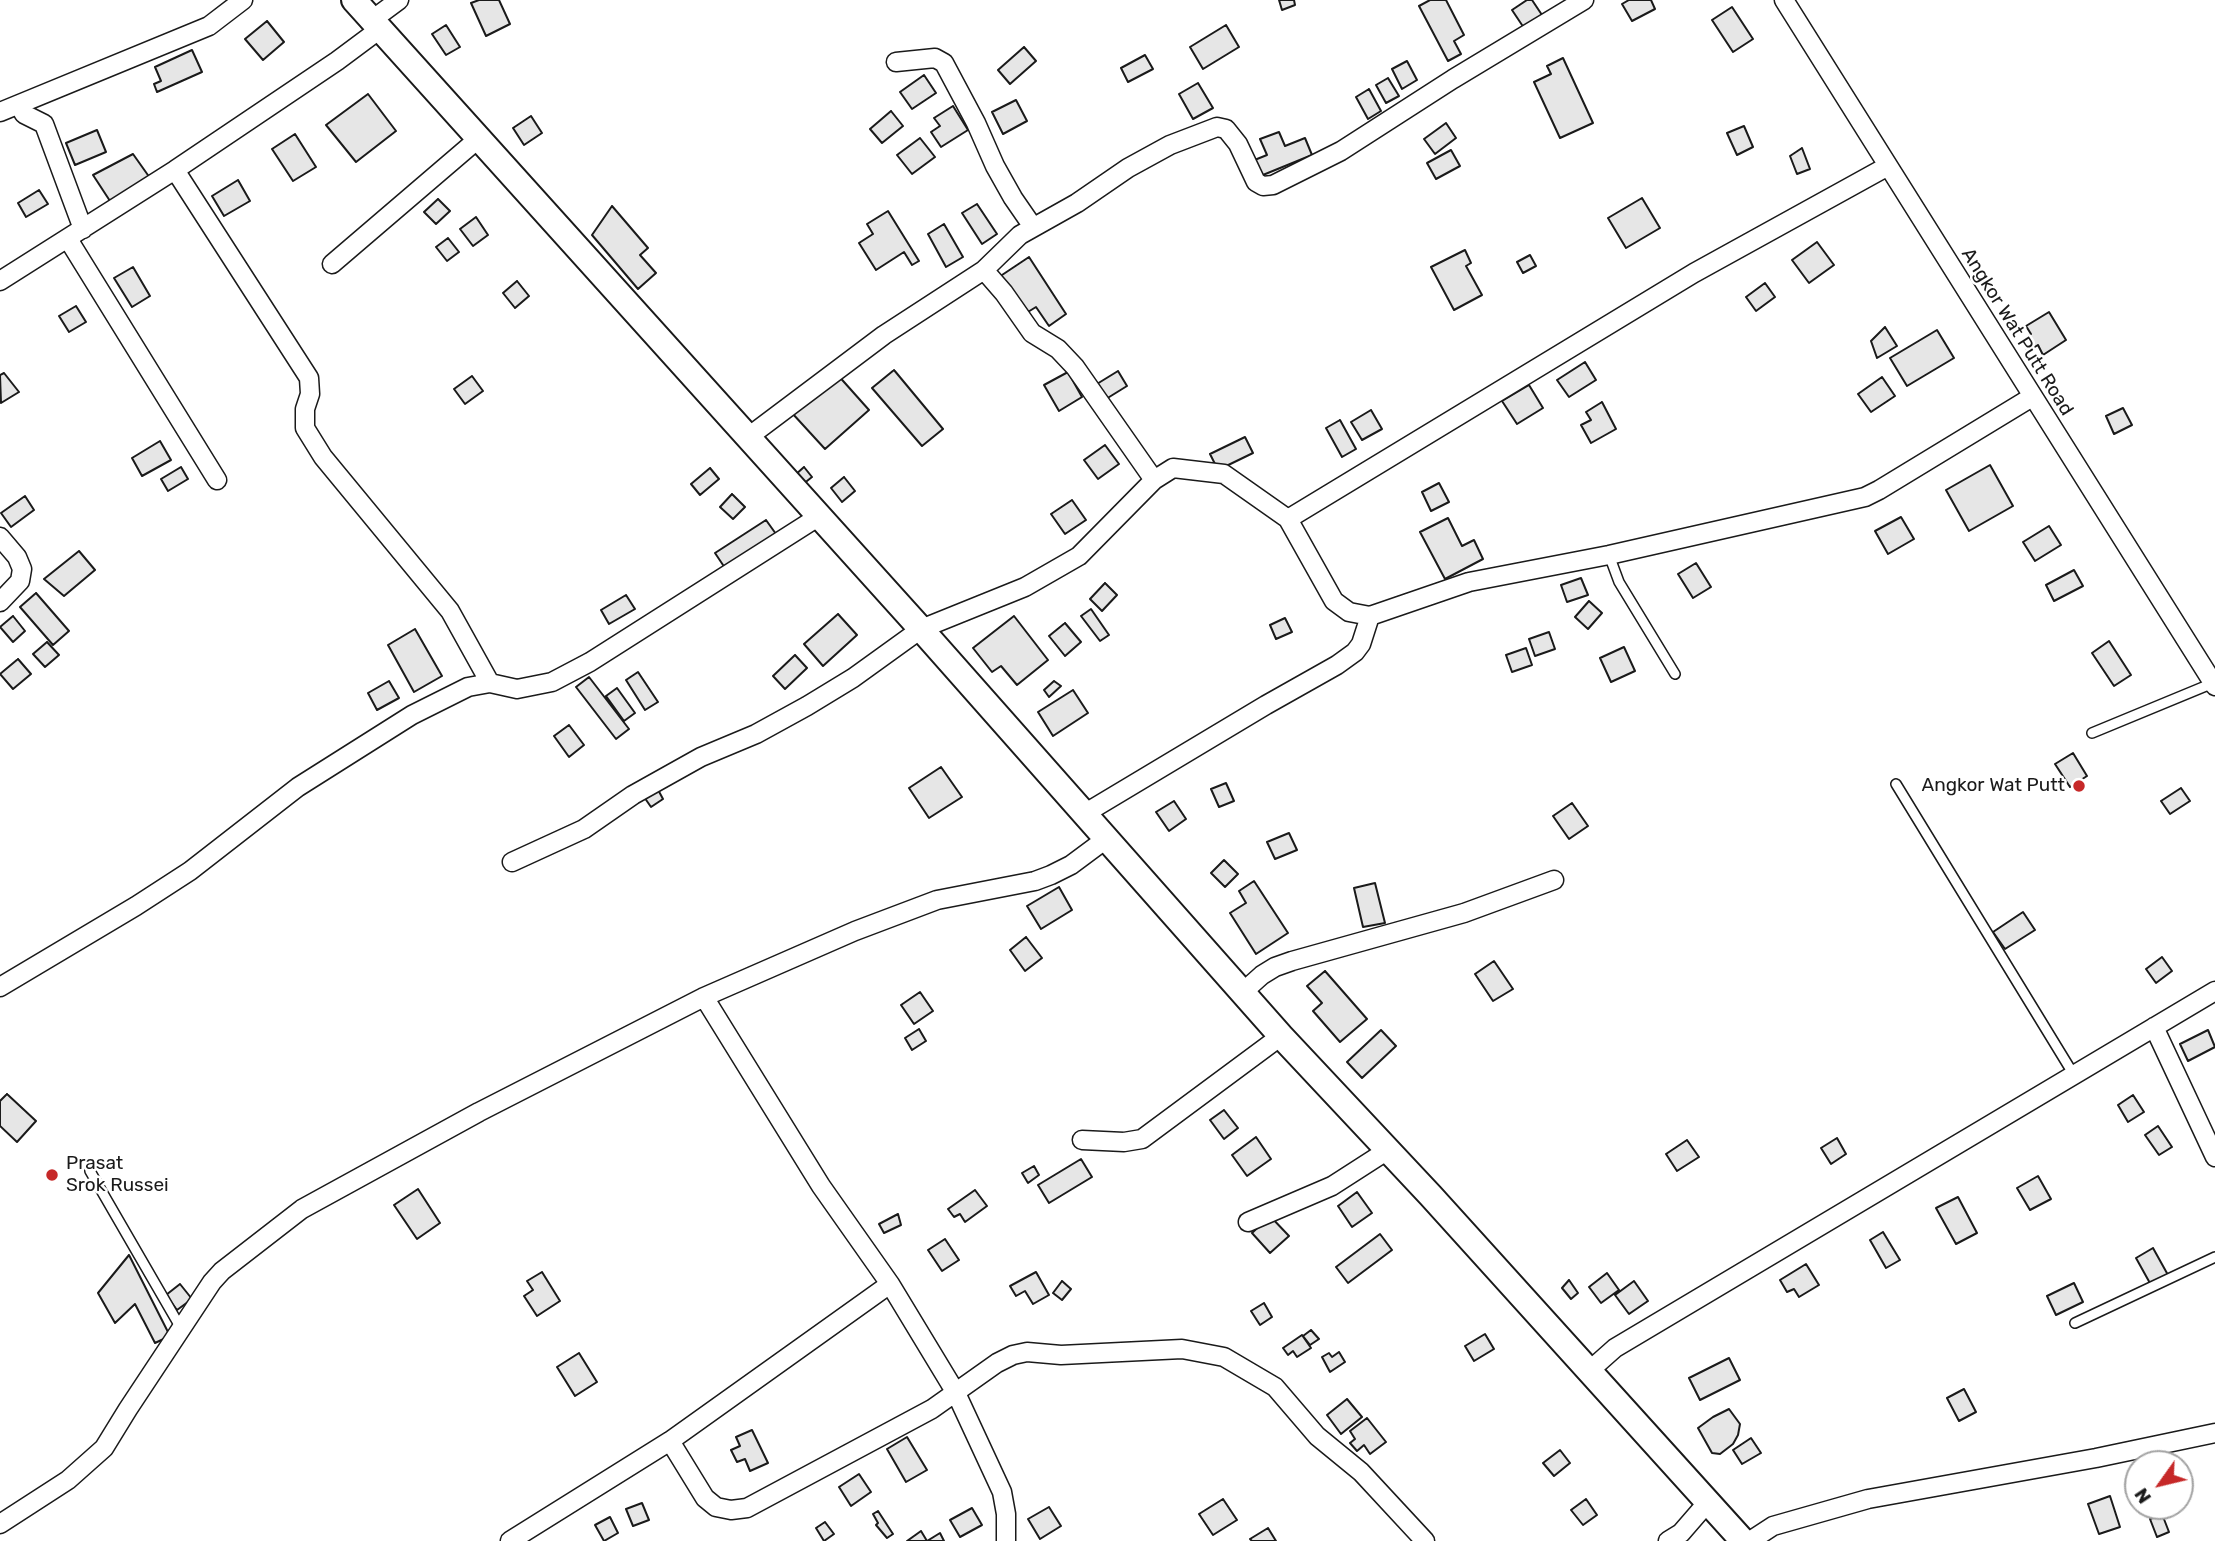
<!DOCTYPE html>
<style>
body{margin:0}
#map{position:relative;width:2215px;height:1541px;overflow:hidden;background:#fff;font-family:Rubik,sans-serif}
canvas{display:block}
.north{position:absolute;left:2124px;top:1450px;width:70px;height:70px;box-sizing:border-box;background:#fff;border:2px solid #a3a3a3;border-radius:50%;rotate:236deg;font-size:19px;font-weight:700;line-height:28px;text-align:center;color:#1a1a1a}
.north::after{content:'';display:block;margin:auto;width:24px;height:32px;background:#c62828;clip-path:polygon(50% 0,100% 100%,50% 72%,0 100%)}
</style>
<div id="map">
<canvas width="2215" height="1541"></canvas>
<div class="north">N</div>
</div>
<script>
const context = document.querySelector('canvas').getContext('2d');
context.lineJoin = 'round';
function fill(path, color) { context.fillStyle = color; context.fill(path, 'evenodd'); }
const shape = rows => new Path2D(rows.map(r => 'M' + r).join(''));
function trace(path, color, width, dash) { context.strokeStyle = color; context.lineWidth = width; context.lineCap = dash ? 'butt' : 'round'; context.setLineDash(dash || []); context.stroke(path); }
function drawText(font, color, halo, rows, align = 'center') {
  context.font = font + ' Rubik,sans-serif'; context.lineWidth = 5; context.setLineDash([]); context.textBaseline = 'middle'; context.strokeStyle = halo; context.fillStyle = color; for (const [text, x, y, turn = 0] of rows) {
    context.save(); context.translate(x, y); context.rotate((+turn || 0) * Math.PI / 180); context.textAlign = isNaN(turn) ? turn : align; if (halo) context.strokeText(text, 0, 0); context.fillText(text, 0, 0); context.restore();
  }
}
const building = shape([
 [479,0,499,0,510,24,486,36,471,3,479,0],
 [1279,0,1294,0,1295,5,1282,10,1279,0],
 [1430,0,1446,0,1464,35,1454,41,1461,54,1448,61,1419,6,1430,0],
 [1527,0,1532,0,1544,18,1526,31,1512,10,1527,0],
 [1629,0,1651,0,1655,9,1632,21,1622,4,1629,0],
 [1732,7,1753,39,1733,52,1712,20,1732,7],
 [267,21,284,42,263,60,245,39,267,21],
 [446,25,460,47,446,55,432,34,446,25],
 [1226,25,1239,47,1203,69,1190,47,1226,25],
 [1024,47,1036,61,1010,84,998,70,1024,47],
 [192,50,202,72,157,92,154,84,161,81,155,67,192,50],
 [1145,55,1153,69,1128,82,1121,68,1145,55],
 [1563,58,1593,123,1560,138,1534,82,1551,74,1547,66,1563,58],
 [1407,61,1417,80,1402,89,1392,69,1407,61],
 [924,75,936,93,912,109,900,92,924,75],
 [1388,78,1399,96,1386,103,1376,85,1388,78],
 [1198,83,1213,108,1193,119,1179,94,1198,83],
 [1369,89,1381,111,1368,119,1356,97,1369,89],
 [368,94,396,131,356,162,326,125,368,94],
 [1016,100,1027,121,1003,134,992,112,1016,100],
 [953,106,968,130,941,147,931,132,940,126,934,118,953,106],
 [891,111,903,126,882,143,870,129,891,111],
 [531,116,542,133,524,145,513,128,531,116],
 [1446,123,1456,138,1435,154,1424,139,1446,123],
 [1744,126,1753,147,1737,155,1727,133,1744,126],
 [97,130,106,152,75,165,66,143,97,130],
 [1279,132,1285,146,1305,138,1312,155,1258,177,1252,161,1267,155,1260,139,1279,132],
 [295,134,316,167,293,181,272,149,295,134],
 [920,138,935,157,912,174,897,155,920,138],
 [1802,148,1810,169,1797,174,1790,156,1802,148],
 [1451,150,1460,166,1436,179,1427,163,1451,150],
 [133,154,150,178,110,201,93,175,133,154],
 [238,180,250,201,224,216,212,196,238,180],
 [39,190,48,204,26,217,18,203,39,190],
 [1642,198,1660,228,1626,248,1608,218,1642,198],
 [438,199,450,211,436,224,424,212,438,199],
 [977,204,997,234,982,244,962,213,977,204],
 [612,206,648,248,640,255,656,273,638,289,592,235,612,206],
 [888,211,919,261,912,265,904,252,876,270,859,243,873,234,867,224,888,211],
 [476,217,488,235,473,246,460,229,476,217],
 [944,224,963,257,946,267,928,234,944,224],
 [448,238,459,252,447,261,436,247,448,238],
 [1817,242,1834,265,1809,283,1792,260,1817,242],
 [1465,250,1471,263,1466,266,1482,295,1454,310,1431,267,1465,250],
 [1530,255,1536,266,1523,273,1517,262,1530,255],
 [1029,257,1066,314,1049,326,1036,307,1023,315,999,277,1029,257],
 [133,267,150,296,132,307,114,278,133,267],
 [517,281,529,296,515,308,503,293,517,281],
 [1765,283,1775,297,1756,311,1746,297,1765,283],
 [76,306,86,322,69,332,59,316,76,306],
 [2049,312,2066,340,2043,355,2038,345,2028,351,2021,341,2031,334,2026,326,2049,312],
 [1885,327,1897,346,1877,358,1871,341,1885,327],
 [1937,330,1954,358,1907,386,1890,358,1937,330],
 [1585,362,1596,380,1569,397,1557,380,1585,362],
 [894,370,943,429,922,446,872,388,894,370],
 [1118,371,1127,386,1106,399,1092,387,1118,371],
 [1068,372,1082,397,1059,411,1044,385,1068,372],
 [4,373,19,392,1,403,0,375,4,373],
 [836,373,869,410,825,449,792,413,836,373],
 [472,376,483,391,465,404,454,389,472,376],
 [1882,377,1895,396,1871,412,1858,394,1882,377],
 [1529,385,1543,408,1517,424,1502,401,1529,385],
 [1602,402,1616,429,1591,443,1581,425,1591,420,1586,412,1602,402],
 [2123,408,2132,425,2114,434,2106,416,2123,408],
 [1371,410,1382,429,1362,440,1351,422,1371,410],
 [1340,420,1356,449,1342,457,1326,428,1340,420],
 [1245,437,1253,453,1218,470,1210,454,1245,437],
 [160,441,171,460,142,476,132,458,160,441],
 [1105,445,1119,464,1098,479,1084,460,1105,445],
 [1990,465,2013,506,1969,531,1946,490,1990,465],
 [181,467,188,479,168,491,161,479,181,467],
 [804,467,812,477,802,485,794,476,804,467],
 [710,468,719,479,700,495,691,484,710,468],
 [844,477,855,491,842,502,831,488,844,477],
 [1439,483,1449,502,1431,511,1422,492,1439,483],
 [732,494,745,507,733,519,720,507,732,494],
 [25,496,34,510,11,527,1,513,25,496],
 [1072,500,1086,520,1065,534,1051,514,1072,500],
 [1901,517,1914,539,1888,554,1875,531,1901,517],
 [1448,518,1462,546,1474,540,1483,559,1445,579,1420,532,1448,518],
 [766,520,776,534,725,568,715,553,766,520],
 [2049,526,2061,545,2035,561,2023,542,2049,526],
 [79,551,95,570,64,596,44,579,79,551],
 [1696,563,1711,587,1693,598,1678,574,1696,563],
 [2074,570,2083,586,2054,601,2046,585,2074,570],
 [1581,578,1588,595,1567,602,1561,585,1581,578],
 [1105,583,1117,595,1102,611,1090,599,1105,583],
 [36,593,69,631,53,645,20,607,36,593],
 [626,595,635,609,609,624,601,610,626,595],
 [1589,601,1602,613,1588,629,1575,617,1589,601],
 [1091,609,1109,635,1100,641,1081,616,1091,609],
 [838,614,857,635,823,666,804,644,838,614],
 [13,616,25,631,13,642,0,627,13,616],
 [1014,616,1048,660,1017,685,1001,666,992,672,973,648,1014,616],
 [1285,618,1292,632,1276,639,1270,625,1285,618],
 [1065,623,1081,642,1065,656,1049,636,1065,623],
 [415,629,442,676,414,692,388,645,415,629],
 [1549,632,1555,649,1535,656,1529,639,1549,632],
 [2109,641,2131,675,2114,686,2092,653,2109,641],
 [47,642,59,655,45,667,33,654,47,642],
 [1624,647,1635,671,1611,682,1600,658,1624,647],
 [1526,648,1532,665,1512,672,1506,655,1526,648],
 [795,655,807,668,785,689,773,676,795,655],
 [18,659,31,674,13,689,0,674,18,659],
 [638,672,658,702,645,710,626,680,638,672],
 [589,677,629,729,616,739,576,687,589,677],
 [389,681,399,698,377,710,368,693,389,681],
 [1054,681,1061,686,1049,697,1044,690,1054,681],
 [617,688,635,713,624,721,606,696,617,688],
 [1073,690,1088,713,1053,736,1038,712,1073,690],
 [569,725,584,745,569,757,554,736,569,725],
 [2073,753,2087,776,2070,787,2055,764,2073,753],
 [941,767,962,797,929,818,909,788,941,767],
 [1226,783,1234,801,1219,807,1211,789,1226,783],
 [656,786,663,799,651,807,642,794,656,786],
 [2181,788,2190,801,2170,814,2161,801,2181,788],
 [1174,801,1186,819,1169,831,1156,812,1174,801],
 [1572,803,1588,826,1569,839,1553,816,1572,803],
 [1289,833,1297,850,1275,859,1267,842,1289,833],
 [1224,860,1238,874,1225,887,1211,873,1224,860],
 [1254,881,1288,933,1256,954,1230,913,1246,903,1239,891,1254,881],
 [1375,883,1385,923,1363,927,1354,888,1375,883],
 [1059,887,1072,910,1041,929,1027,906,1059,887],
 [2023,912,2035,930,2005,949,1993,932,2023,912],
 [1026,937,1042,958,1025,971,1010,950,1026,937],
 [2162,957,2172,971,2156,983,2146,969,2162,957],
 [1494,961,1513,989,1493,1001,1475,974,1494,961],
 [1325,971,1367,1019,1340,1042,1313,1011,1322,1003,1307,986,1325,971],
 [920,992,933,1011,914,1024,901,1005,920,992],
 [919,1029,926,1041,912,1050,905,1038,919,1029],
 [1381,1030,1396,1046,1362,1078,1347,1062,1381,1030],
 [2208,1030,2215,1047,2188,1061,2180,1044,2208,1030],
 [7,1094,36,1121,17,1142,0,1126,0,1101,7,1094],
 [2133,1095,2144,1112,2128,1122,2118,1105,2133,1095],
 [1224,1110,1238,1128,1224,1139,1210,1120,1224,1110],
 [2158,1126,2172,1147,2159,1155,2145,1135,2158,1126],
 [1256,1137,1271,1159,1247,1176,1232,1155,1256,1137],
 [1837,1138,1846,1154,1831,1164,1821,1148,1837,1138],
 [1687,1140,1699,1157,1677,1171,1666,1154,1687,1140],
 [1081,1159,1092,1177,1049,1203,1038,1185,1081,1159],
 [1034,1166,1039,1175,1028,1183,1022,1173,1034,1166],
 [2038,1176,2051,1199,2030,1210,2017,1188,2038,1176],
 [418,1189,440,1223,417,1239,394,1205,418,1189],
 [975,1190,987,1206,965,1222,960,1214,954,1217,948,1209,975,1190],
 [1357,1192,1372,1213,1352,1227,1338,1206,1357,1192],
 [1958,1197,1977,1233,1956,1244,1936,1208,1958,1197],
 [898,1214,901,1225,884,1233,879,1224,898,1214],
 [1270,1216,1289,1236,1270,1253,1252,1233,1270,1216],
 [1883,1232,1900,1260,1886,1268,1870,1240,1883,1232],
 [1380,1234,1392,1250,1348,1283,1336,1267,1380,1234],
 [945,1239,959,1260,942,1271,928,1250,945,1239],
 [2153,1248,2168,1275,2151,1285,2136,1258,2153,1248],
 [129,1255,170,1336,155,1343,135,1304,115,1323,98,1293,129,1255],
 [1806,1264,1819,1285,1799,1297,1794,1289,1787,1292,1780,1280,1806,1264],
 [542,1272,560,1301,537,1316,524,1296,533,1290,527,1281,542,1272],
 [1036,1272,1049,1295,1033,1304,1025,1291,1016,1296,1010,1286,1036,1272],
 [1607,1273,1619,1290,1601,1303,1589,1287,1607,1273],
 [1569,1280,1578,1293,1571,1299,1562,1288,1569,1280],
 [1062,1281,1071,1289,1062,1300,1053,1293,1062,1281],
 [1634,1281,1648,1301,1629,1314,1615,1295,1634,1281],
 [2074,1283,2083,1302,2056,1315,2047,1296,2074,1283],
 [180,1284,192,1299,177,1310,166,1295,180,1284],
 [1264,1303,1272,1317,1260,1325,1251,1311,1264,1303],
 [1311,1330,1319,1339,1310,1345,1303,1336,1311,1330],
 [1485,1334,1494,1349,1474,1361,1465,1346,1485,1334],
 [1302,1335,1311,1348,1297,1357,1293,1351,1288,1355,1283,1348,1302,1335],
 [1339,1352,1345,1362,1330,1372,1322,1357,1329,1353,1332,1357,1339,1352],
 [579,1353,597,1382,575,1396,557,1367,579,1353],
 [1729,1358,1740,1380,1700,1400,1689,1378,1729,1358],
 [1964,1389,1976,1412,1959,1421,1947,1398,1964,1389],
 [1347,1399,1362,1417,1341,1434,1327,1415,1347,1399],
 [1729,1409,1740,1424,1738,1435,1733,1444,1720,1454,1712,1453,1698,1428,1713,1417,1729,1409],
 [1367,1418,1386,1442,1370,1454,1364,1445,1357,1451,1350,1443,1355,1439,1350,1431,1367,1418],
 [752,1430,768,1463,750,1471,745,1459,737,1462,731,1450,740,1446,736,1437,752,1430],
 [907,1437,927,1470,906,1482,887,1449,907,1437],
 [1751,1438,1761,1453,1742,1464,1733,1450,1751,1438],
 [1560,1450,1570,1463,1554,1476,1543,1463,1560,1450],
 [859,1474,871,1492,851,1506,839,1487,859,1474],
 [2110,1496,2120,1527,2099,1534,2088,1504,2110,1496],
 [1223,1499,1237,1520,1213,1535,1199,1514,1223,1499],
 [1586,1499,1597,1515,1583,1525,1571,1510,1586,1499],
 [642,1503,649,1520,633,1526,626,1509,642,1503],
 [1049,1507,1061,1526,1040,1539,1028,1519,1049,1507],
 [972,1508,982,1525,960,1537,950,1520,972,1508],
 [878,1511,893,1534,887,1538,876,1525,878,1523,873,1514,878,1511],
 [2162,1514,2169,1532,2157,1537,2150,1519,2162,1514],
 [610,1517,618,1533,604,1541,595,1525,610,1517],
 [825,1522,834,1534,824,1541,816,1528,825,1522],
 [1268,1528,1276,1541,1252,1541,1250,1539,1268,1528],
 [921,1531,927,1541,940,1533,944,1541,907,1541,921,1531]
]);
const lane = shape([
 [1609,555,1619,582,1675,674],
 [2092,733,2213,683],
 [1896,784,2074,1075],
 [90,1171,182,1330],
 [2075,1323,2215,1257]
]);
const street = shape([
 [1784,0,2215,686],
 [372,20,399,0],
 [896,62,935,58,944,63,976,123,995,166,1013,198,1033,227],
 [19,105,24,114,44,124,83,229],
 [0,112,209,26,243,0],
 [175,170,309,378,310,394,305,409,305,428,323,457,450,611,490,683],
 [68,239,217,480],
 [332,264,478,139],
 [984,270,1004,293,1032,333,1058,349,1075,367,1154,480],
 [0,281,175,170,337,61,380,29],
 [747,438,884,335,984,270,1020,235,1077,203,1128,168,1170,145,1217,127,1226,129,1238,144,1256,182,1263,186,1273,185,1341,151,1453,79,1584,0],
 [1288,519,1334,601,1349,612,1370,616,1469,582,1609,555,1865,497,1879,490,2032,397],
 [0,537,17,557,22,569,20,581,0,602],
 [1084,814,1266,705,1337,665,1355,652,1361,644,1370,616],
 [512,862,584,829,633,795,701,757,756,734,807,706,853,678,921,629,1025,587,1079,556,1154,480,1173,468,1224,474,1288,519,1694,273,1888,166],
 [0,987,136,906,190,871,298,787,412,715,468,687,490,683,517,689,552,682,590,662,818,517],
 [1243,992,1262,975,1275,967,1292,961,1464,913,1554,880],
 [704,997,821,1186,890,1284,956,1393,1002,1492,1006,1514,1006,1541],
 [2154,1027,2215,1157],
 [1082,1140,1124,1142,1142,1139,1281,1036],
 [1248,1222,1332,1186,1388,1150],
 [1588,1372,1615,1348,2215,991],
 [670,1441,705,1498,716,1507,731,1510,747,1508,932,1409,997,1363,1013,1355,1027,1352,1061,1355,1182,1349,1224,1357,1275,1387,1317,1436,1361,1472,1425,1541],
 [0,1524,68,1480,104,1448,128,1409,212,1282,222,1271,302,1209,479,1112,704,997,855,931,937,900,1035,881,1051,875,1071,865,1106,839],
 [510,1541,670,1441,890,1284],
 [1668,1541,1681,1533,1707,1503],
 [1750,1541,1773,1526,1868,1499,2096,1458,2215,1433]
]);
const secondary = shape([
 [354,0,921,629,1281,1036,1431,1196,1743,1541]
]);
const markers = [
 [2079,786,7,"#c62828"],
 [52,1175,7,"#c62828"]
];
const streetNames = [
 ["Angkor Wat Putt Road",2017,332,58]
];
const poiNames = [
 ["Angkor Wat Putt",2065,786],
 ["Prasat",66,1164,"left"],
 ["Srok Russei",66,1186,"left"]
];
fill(building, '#e6e6e6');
trace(building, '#1a1a1a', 2);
trace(lane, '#1a1a1a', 12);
trace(street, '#1a1a1a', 21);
trace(secondary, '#1a1a1a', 28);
trace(lane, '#fff', 9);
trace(street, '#fff', 18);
trace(secondary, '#fff', 24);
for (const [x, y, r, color] of markers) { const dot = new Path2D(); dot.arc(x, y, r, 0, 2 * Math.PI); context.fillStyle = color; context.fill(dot); trace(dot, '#fff', 2.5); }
drawText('19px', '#1a1a1a', '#fff', streetNames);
drawText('19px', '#1a1a1a', '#fff', poiNames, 'right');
</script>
